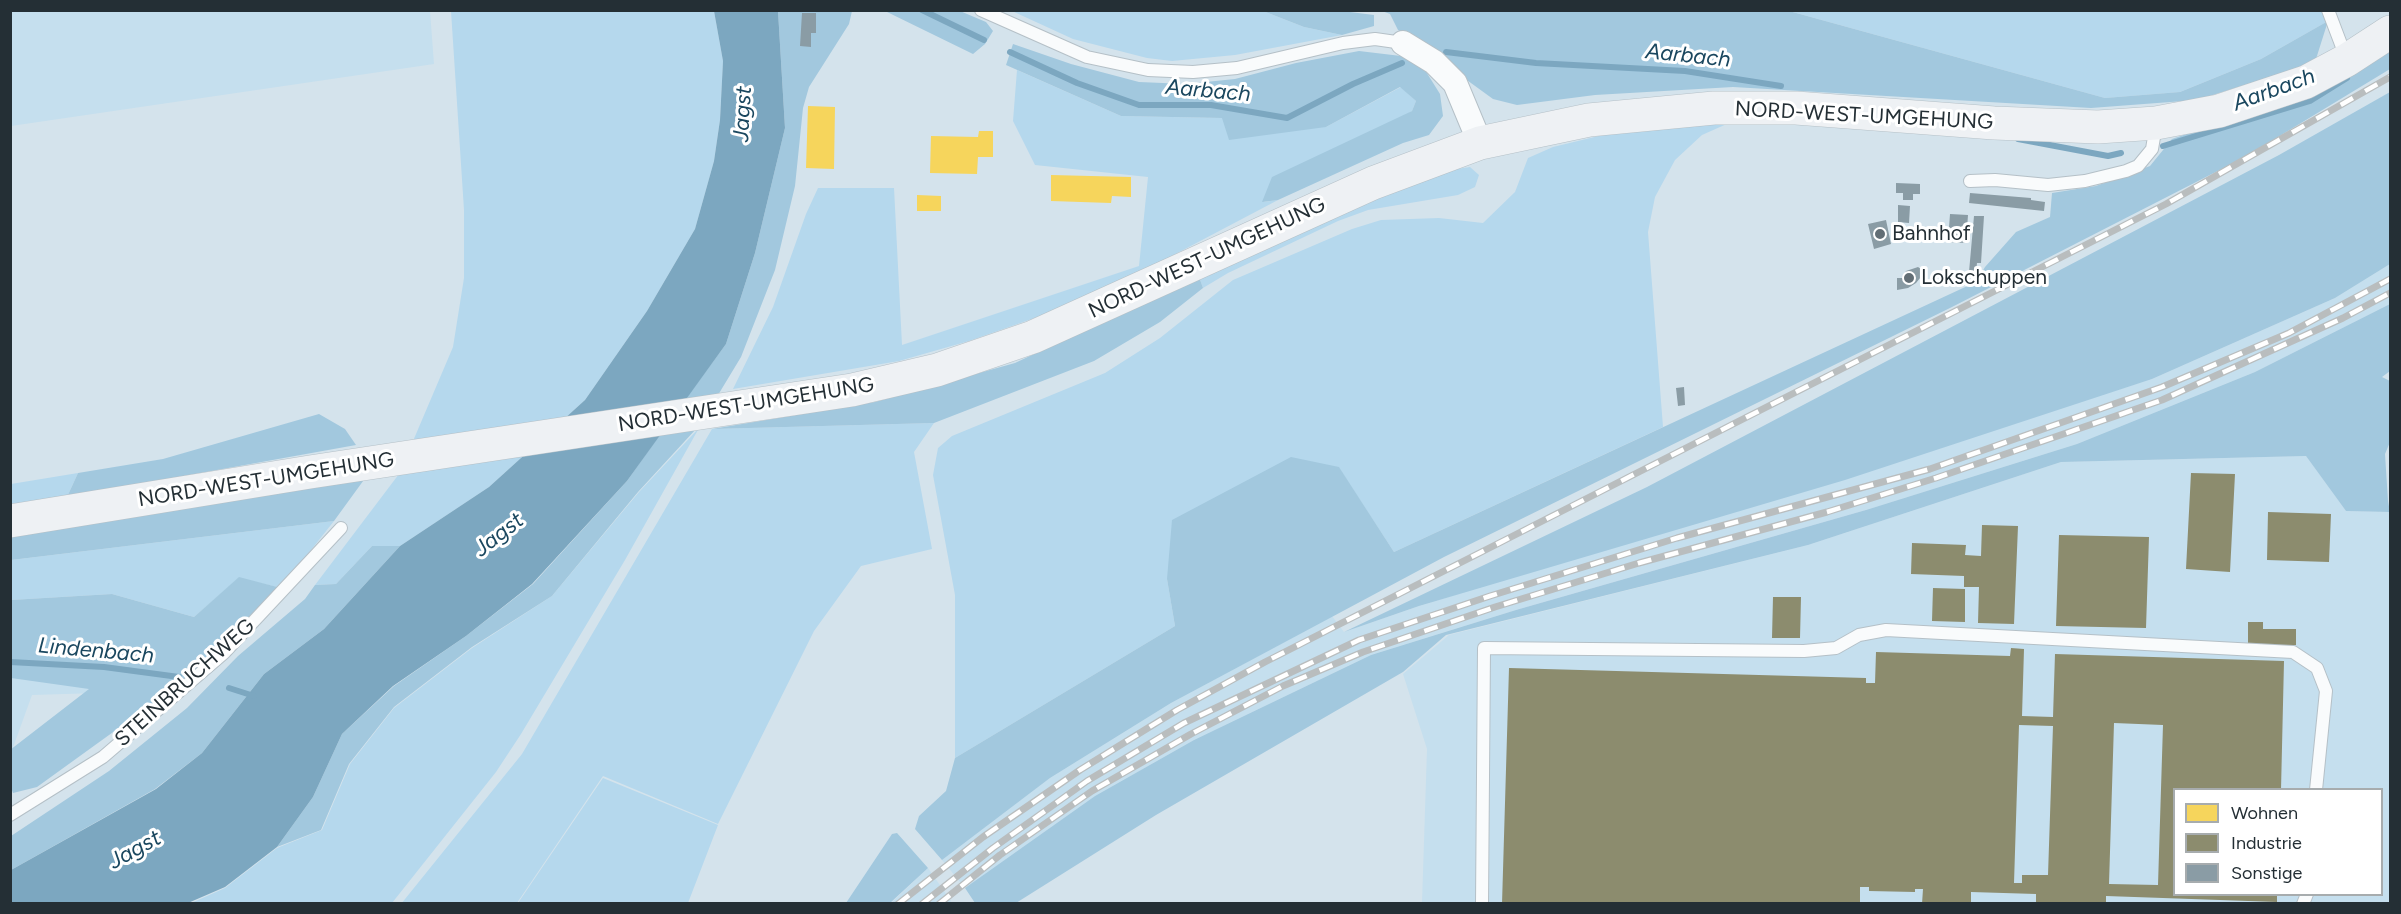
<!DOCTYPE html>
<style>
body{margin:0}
#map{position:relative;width:2401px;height:914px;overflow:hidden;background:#d4e3ec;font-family:Figtree,sans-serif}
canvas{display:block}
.frame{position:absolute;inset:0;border:12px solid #242f35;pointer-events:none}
.legend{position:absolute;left:2173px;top:788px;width:210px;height:108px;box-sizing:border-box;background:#fff;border:2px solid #a7acae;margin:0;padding:8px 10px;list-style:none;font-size:18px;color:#242f35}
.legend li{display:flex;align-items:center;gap:12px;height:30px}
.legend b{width:30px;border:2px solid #a7acae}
</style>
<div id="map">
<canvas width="2401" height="914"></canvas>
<div class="frame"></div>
<ul class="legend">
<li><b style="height:16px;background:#f6d55c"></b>Wohnen</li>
<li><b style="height:16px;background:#8c8c6e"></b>Industrie</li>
<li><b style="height:16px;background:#8a9ca5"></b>Sonstige</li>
</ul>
</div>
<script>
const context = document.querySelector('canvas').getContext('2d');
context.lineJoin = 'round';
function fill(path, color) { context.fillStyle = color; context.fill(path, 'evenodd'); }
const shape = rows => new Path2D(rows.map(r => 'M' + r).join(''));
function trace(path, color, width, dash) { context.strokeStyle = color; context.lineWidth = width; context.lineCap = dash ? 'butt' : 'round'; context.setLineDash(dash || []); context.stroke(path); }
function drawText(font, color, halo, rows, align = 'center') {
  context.font = font + ' Figtree,sans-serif'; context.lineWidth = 6; context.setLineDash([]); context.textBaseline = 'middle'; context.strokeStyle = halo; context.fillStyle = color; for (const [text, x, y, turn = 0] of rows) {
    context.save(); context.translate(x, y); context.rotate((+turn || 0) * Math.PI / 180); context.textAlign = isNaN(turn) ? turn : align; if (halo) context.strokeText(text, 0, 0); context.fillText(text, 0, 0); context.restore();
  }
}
const built = shape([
 [10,11,430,11,434,64,11,126],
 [2390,264,2390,304,2255,372,2077,444,1866,510,1516,610,1371,655,1194,740,1095,796,965,888,942,860,1050,778,1171,703,1332,616,1344,632,1419,606,2152,379,2335,298],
 [2306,456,2346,511,2390,512,2390,903,1422,903,1427,749,1403,674,1449,635,1808,545,2061,462],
 [2174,790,2382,790,2382,894,2174,894],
 [11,665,104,670,98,693,32,695,11,753],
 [928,868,951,901,948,904,890,904]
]);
const green = shape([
 [2322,10,2328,21,2261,59,2180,92,2105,98,1789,11],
 [451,11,714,11,723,61,720,120,714,161,695,229,647,311,585,400,489,487,400,546,372,546,336,584,315,585,399,474,453,347,464,278,464,210],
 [1012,11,1263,11,1304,27,1342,35,1235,55,1172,61,1147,58,1073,39],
 [1017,70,1121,116,1222,118,1326,127,1401,87,1416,101,1412,111,1263,202,1278,200,1166,259,1066,307,969,341,899,361,733,389,773,307,806,214,818,188,894,188,902,345,1139,266,1148,177,1035,165,1013,121],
 [1738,119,1702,135,1675,160,1655,197,1648,232,1663,427,1394,552,1339,468,1167,579,1175,626,955,758,955,595,933,475,938,448,952,436,1105,373,1160,338,1233,280,1352,229,1381,220,1439,218,1483,223,1515,192,1528,158,1553,147,1632,128],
 [1470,167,1479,175,1475,187,1458,195,1368,210,1338,221,1228,273,1203,288,1198,274,1437,172],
 [934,423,914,452,932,549,861,566,814,631,718,824,603,776,517,903,401,904,522,754,712,429],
 [699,428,625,560,521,734,496,772,392,903,189,904,225,888,277,848,322,830,350,764,394,708,472,648,552,596,639,492],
 [78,473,67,497,11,504,11,484],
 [334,521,281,588,239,578,194,617,112,594,11,600,11,560],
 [603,778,718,825,688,903,518,903]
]);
const forest = shape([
 [778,11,852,11,849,24,809,87,803,108,795,186,775,270,741,357,715,400,681,405,726,344,755,253,785,128],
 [885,11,960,11,986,22,993,31,985,44,973,54],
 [1342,11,1374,15,1374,26,1342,35,1304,27,1263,11],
 [1382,11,1789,11,2105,98,2180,92,2261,59,2328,21,2316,59,2295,69,2197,100,2091,108,1733,87,1595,95,1517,105,1493,99,1398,30,1390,14],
 [1013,44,1071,64,1139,82,1186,84,1235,79,1296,63,1359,51,1401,56,1425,70,1440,94,1443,116,1429,135,1403,143,1278,200,1262,202,1272,177,1412,111,1416,101,1400,87,1326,127,1229,140,1222,118,1121,116,1006,65],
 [2390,50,2390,69,2245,157,1952,307,1444,557,1171,703,1050,778,942,860,915,829,919,816,946,791,955,758,1175,626,1167,579,1172,520,1291,457,1339,467,1394,552,1976,282,1985,267,2016,232,2050,217,2052,193,2096,186,2150,166,2172,139,2286,100],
 [2390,92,2390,264,2335,298,2152,379,1845,480,1419,606,1344,632,1647,487,2279,155],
 [1198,274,1203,288,1160,322,1094,361,934,423,712,429,875,402,1015,363,1162,294],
 [2390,304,2390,371,2382,377,2390,381,2390,442,2385,454,2388,501,2390,512,2346,511,2306,456,2061,462,1808,545,1446,635,1403,672,1156,815,1016,903,975,903,965,888,1095,796,1194,740,1371,655,1516,610,1866,510,2077,444,2255,372],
 [319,414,345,429,356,445,67,497,78,473,163,459],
 [696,429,638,492,552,596,472,647,394,707,349,764,321,830,277,847,313,797,342,734,394,686,466,636,533,584,627,481,661,433],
 [366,477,334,521,11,560,10,534],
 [372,546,400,546,324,629,264,674,202,753,155,789,11,870,11,836,109,771,187,708,238,656,305,599,315,585,336,584],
 [239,577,281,588,233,632,188,678,37,787,13,793,11,788,10,750,89,689,11,678,11,600,112,594,194,617],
 [897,833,928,868,890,903,846,903,892,834]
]);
const water = shape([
 [714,11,778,11,785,128,755,253,726,344,627,481,532,584,466,636,393,686,342,734,313,797,277,847,225,887,188,903,11,904,11,870,156,789,202,753,264,674,324,629,400,546,489,487,585,400,647,311,695,229,714,161,720,120,723,61]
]);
const homes = shape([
 [808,106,835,107,834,169,806,168],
 [979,131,993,131,993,157,978,157,977,174,930,173,931,136,978,137],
 [1051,175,1131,177,1131,197,1112,196,1111,203,1051,201],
 [917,195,941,196,941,211,917,211]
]);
const industry = shape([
 [2191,473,2235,474,2230,572,2186,569],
 [2268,512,2331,514,2329,562,2267,560],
 [1982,525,2018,526,2014,624,1978,623,1979,587,1964,587,1964,576,1911,574,1912,543,1966,545,1965,555,1981,556],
 [2059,535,2149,537,2146,628,2056,626],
 [1933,588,1965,589,1965,622,1932,621],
 [1773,597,1801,597,1800,638,1772,638],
 [2248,622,2263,622,2263,629,2296,629,2296,645,2248,645],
 [2011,648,2024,649,2022,716,2053,717,2055,654,2284,661,2281,790,2174,790,2174,894,2277,894,2277,902,2106,896,2106,904,2036,904,2036,894,1971,892,1971,904,1922,904,1923,889,1915,889,1915,892,1869,891,1869,887,1860,887,1860,904,1502,904,1509,668,1866,678,1866,683,1875,683,1876,652,2010,656],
 [2114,723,2163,725,2158,885,2109,884],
 [2019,725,2053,726,2048,875,2022,875,2022,883,2014,883]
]);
const stream = shape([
 [922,10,984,40],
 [1010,52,1077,83,1139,105,1211,105,1287,118,1353,84,1402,63],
 [1446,52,1536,63,1685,71,1781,86],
 [2018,139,2108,156,2121,153],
 [2163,146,2310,101,2347,78],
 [10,662,104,667,179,677],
 [229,688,254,696]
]);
const building = shape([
 [802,13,816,13,816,33,811,33,811,47,800,46],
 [1896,183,1920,184,1920,194,1913,194,1913,200,1903,200,1903,193,1896,193],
 [1970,193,2031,198,2031,200,2045,202,2044,211,1969,203],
 [1898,205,1910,206,1909,223,1898,222],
 [1950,214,1968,215,1966,243,1948,242],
 [1974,216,1984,216,1981,263,1977,263,1976,272,1969,272],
 [1886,220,1891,244,1874,249,1868,224],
 '1925 234a5 5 0 1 1 10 0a5 5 0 1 1-10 0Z',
 [1918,267,1925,272,1916,283,1908,288,1897,290,1897,278,1903,278,1906,271],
 [1684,387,1685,405,1678,406,1676,388]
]);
const lane = shape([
 [981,10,1087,57,1148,70,1193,72,1237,68,1343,43,1375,39,1403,43],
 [2328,10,2347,60],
 [1970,181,1995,180,2048,185,2085,181,2126,171,2138,166,2152,149,2156,125],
 [10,815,103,757,224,653,341,528],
 [1482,904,1484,648,1804,651,1836,648,1859,635,1886,630,2293,652,2317,668,2326,691,2316,790],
 [2303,904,2307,894]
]);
const street = shape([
 [1403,43,1434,62,1455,83,1480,143]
]);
const secondary = shape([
 [10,521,310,472,852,390,937,370,1033,337,1373,183,1480,143,1589,120,1714,108,1796,108,1994,123,2098,127,2156,123,2219,111,2306,82,2347,60,2390,32]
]);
const rail = shape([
 [898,904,983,837,1080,770,1177,710,1265,662,2166,204,2390,77],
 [922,904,993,848,1087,781,1184,723,1359,640,1490,596,1677,538,1930,469,2162,387,2289,333,2390,279],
 [939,904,1000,855,1092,791,1191,734,1283,686,1363,652,1495,607,1639,563,1827,512,1936,478,2162,400,2343,318,2390,293]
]);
const markers = [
 [1880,234,6,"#626e75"],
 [1909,278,6,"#626e75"]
];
const streetNames = [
 ["NORD-WEST-UMGEHUNG",1864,116,3],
 ["NORD-WEST-UMGEHUNG",1207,258,-25],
 ["NORD-WEST-UMGEHUNG",746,405,-9],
 ["NORD-WEST-UMGEHUNG",266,480,-9],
 ["STEINBRUCHWEG",185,683,-42]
];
const poiNames = [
 ["Bahnhof",1892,234],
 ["Lokschuppen",1921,278]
];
const waterNames = [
 ["Aarbach",1688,56,6],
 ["Aarbach",2274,90,-20],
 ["Aarbach",1208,91,5],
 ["Jagst",743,114,-87],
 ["Jagst",499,535,-38],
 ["Lindenbach",96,651,5],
 ["Jagst",135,850,-29]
];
fill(built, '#c5dfee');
fill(green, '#b5d8ed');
fill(forest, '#a2c8de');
fill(water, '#7ca7c0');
fill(homes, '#f6d55c');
fill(industry, '#8c8c6e');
trace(stream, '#7ca7c0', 6);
fill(building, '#8a9ca5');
trace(lane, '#b5c0c7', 14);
trace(street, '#b5c0c7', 26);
trace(secondary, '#b5c0c7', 34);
trace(lane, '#f9fbfc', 12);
trace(street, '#f9fbfc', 24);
trace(secondary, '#eef1f4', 33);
trace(rail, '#b9bdbe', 7);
trace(rail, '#fff', 4.5, [14]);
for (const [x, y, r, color] of markers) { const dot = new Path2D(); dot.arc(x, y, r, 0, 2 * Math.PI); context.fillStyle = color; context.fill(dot); trace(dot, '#fff', 2); }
drawText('21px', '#242f35', '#fff', streetNames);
drawText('21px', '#242f35', '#fff', poiNames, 'left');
drawText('italic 22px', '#1a475f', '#fff', waterNames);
</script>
